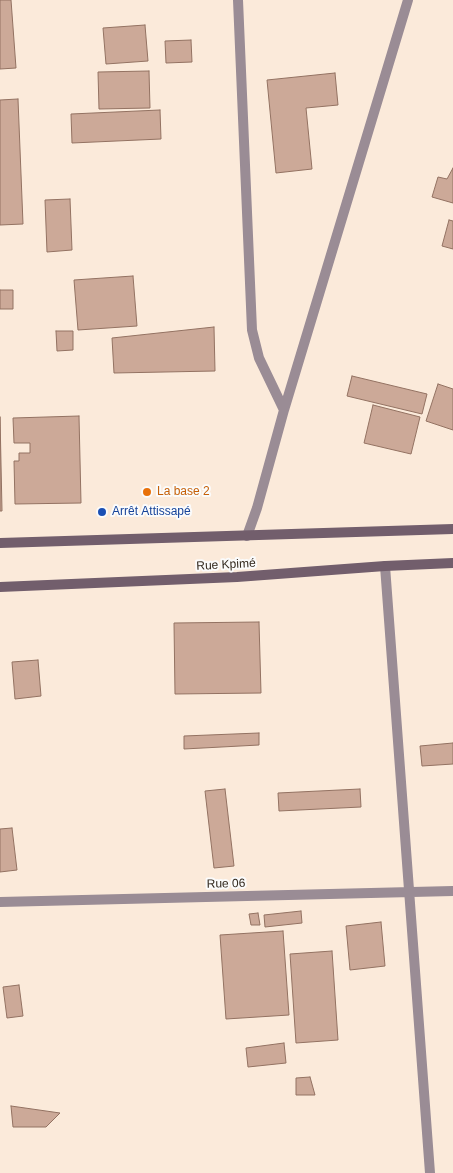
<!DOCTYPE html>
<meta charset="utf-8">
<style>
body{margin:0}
canvas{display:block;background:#fbeada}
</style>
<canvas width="453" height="1173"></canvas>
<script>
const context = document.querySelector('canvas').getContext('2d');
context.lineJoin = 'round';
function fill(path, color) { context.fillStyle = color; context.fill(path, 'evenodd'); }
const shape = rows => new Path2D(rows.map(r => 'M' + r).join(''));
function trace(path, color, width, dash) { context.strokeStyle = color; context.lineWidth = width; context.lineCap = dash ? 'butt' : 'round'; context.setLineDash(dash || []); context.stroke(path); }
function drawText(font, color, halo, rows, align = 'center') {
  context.font = font + ' Arial,sans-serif'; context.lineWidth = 4; context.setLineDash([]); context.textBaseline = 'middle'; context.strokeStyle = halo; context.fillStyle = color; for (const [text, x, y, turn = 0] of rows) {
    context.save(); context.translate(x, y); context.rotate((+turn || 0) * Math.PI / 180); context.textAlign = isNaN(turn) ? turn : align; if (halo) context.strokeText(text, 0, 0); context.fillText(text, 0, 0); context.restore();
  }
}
const building = shape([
 [0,0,11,0,16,68,0,69,0,0],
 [145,25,148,61,106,64,103,28,145,25],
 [191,40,192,62,166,63,165,41,191,40],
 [149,71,150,108,99,109,98,72,149,71],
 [335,73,338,105,306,108,312,169,276,173,267,80,335,73],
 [18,99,23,224,0,225,0,100,18,99],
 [160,110,161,139,72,143,71,114,160,110],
 [453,168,453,203,432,197,438,177,447,179,453,168],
 [70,199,72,250,47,252,45,200,70,199],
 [449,220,453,221,453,249,442,246,449,220],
 [133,276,137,326,78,330,74,280,133,276],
 [0,290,13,290,13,309,0,309,0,290],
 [214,327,215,371,114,373,112,338,214,327],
 [56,331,73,331,73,350,57,351,56,331],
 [352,376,427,394,422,414,347,396,352,376],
 [438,384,453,389,453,430,426,421,438,384],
 [373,405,420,417,411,454,364,443,373,405],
 [79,416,81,503,15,504,14,461,19,461,19,453,30,453,30,443,14,443,13,418,79,416],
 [0,417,2,511,0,511,0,417],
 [259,622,261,693,175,694,174,623,259,622],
 [38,660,41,696,15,699,12,662,38,660],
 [259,733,259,745,184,749,184,736,259,733],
 [453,743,453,764,422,766,420,746,453,743],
 [225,789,234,866,214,868,205,791,225,789],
 [360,789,361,807,279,811,278,793,360,789],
 [12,828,17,870,0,872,0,829,12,828],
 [301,911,302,923,265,927,264,915,301,911],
 [258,913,260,925,251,925,249,914,258,913],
 [381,922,385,966,350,970,346,926,381,922],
 [283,931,289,1015,226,1019,220,935,283,931],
 [332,951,338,1040,296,1043,290,954,332,951],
 [19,985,23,1016,7,1018,3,987,19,985],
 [284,1043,286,1063,248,1067,246,1048,284,1043],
 [310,1077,315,1095,296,1095,296,1078,310,1077],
 [11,1106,60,1113,46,1127,13,1127,11,1106]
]);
const minor = shape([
 [238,0,252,330,259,358,284,410],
 [247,536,257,508,284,410,408,0],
 [385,566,430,1173],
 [0,902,453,891]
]);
const secondary = shape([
 [0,543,453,529],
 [0,587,237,577,385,566,453,563]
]);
const markers = [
 [147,492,5,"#e8710a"],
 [102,512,5,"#1a4fb4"]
];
const foodNames = [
 ["La base 2",157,492]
];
const transitNames = [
 ["Arrêt Attissapé",112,512]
];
const streetNames = [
 ["Rue Kpimé",226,565,-3],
 ["Rue 06",226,884,-1]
];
fill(building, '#cca998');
trace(building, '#937262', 1);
trace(minor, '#9a8c95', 10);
trace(secondary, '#725e6c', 10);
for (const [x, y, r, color] of markers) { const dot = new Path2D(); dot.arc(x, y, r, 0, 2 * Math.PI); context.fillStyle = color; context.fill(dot); trace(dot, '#fbfbfb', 2); }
drawText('12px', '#c56008', '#fbfbfb', foodNames, 'left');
drawText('12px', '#164399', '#fbfbfb', transitNames, 'left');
drawText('12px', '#32281d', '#fbfbfb', streetNames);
</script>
